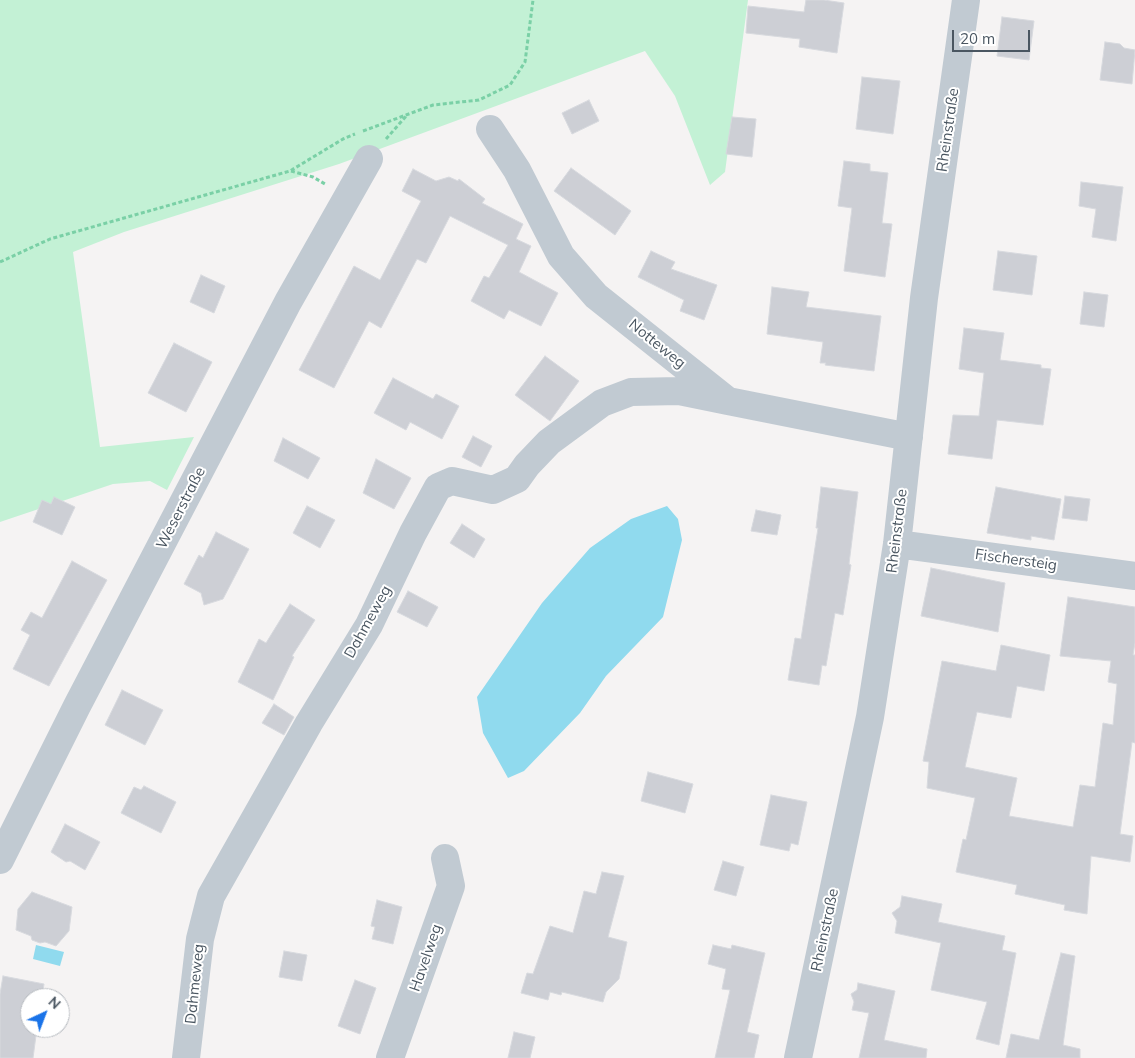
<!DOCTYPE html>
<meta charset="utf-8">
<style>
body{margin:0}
#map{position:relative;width:1135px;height:1058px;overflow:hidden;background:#f5f3f3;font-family:Mulish,sans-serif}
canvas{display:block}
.north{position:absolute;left:20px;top:988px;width:50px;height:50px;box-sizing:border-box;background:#fff;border:1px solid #b7bbc0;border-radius:50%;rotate:43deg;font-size:14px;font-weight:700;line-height:20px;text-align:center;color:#4a5661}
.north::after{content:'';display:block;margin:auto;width:18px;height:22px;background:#1a73e8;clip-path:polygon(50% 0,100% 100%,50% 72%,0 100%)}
.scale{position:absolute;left:952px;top:30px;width:78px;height:22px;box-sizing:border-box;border:2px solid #4a5661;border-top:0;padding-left:6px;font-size:15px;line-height:18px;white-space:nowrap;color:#4a5661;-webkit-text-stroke:4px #fff;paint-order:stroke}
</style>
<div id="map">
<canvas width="1135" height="1058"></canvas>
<div class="north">N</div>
<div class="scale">20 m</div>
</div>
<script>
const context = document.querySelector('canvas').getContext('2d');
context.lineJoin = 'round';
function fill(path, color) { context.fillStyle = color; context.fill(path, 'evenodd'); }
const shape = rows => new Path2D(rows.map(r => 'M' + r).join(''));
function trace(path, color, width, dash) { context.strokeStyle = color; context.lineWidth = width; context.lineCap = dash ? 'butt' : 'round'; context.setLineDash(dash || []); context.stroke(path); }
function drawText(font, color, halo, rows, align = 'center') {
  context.font = font + ' Mulish,sans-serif'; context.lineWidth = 4; context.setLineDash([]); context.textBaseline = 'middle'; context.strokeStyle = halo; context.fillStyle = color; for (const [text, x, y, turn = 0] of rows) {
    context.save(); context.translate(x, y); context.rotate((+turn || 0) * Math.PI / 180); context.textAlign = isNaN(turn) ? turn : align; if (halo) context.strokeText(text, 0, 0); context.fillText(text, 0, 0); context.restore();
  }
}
const green = shape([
 [0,0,748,0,725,172,710,185,675,96,645,51,339,164,124,232,73,252,100,447,194,437,167,490,150,481,113,484,0,522]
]);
const water = shape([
 [667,506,678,519,682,540,663,617,606,676,580,713,524,771,508,778,483,733,477,697,542,603,590,548,631,519],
 [36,945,64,952,60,966,33,959]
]);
const building = shape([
 [806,0,824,0,844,3,837,53,799,47,800,39,746,33,748,6,804,12,806,0],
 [1002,17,1034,21,1029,60,997,56,1002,17],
 [1105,42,1120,44,1124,48,1135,50,1132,84,1100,80,1105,42],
 [862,77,900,81,893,134,856,129,862,77],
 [589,100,599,121,572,134,562,113,589,100],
 [732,117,756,119,752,157,726,154,732,117],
 [844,161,870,164,870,171,888,173,882,223,892,224,885,277,844,271,852,208,838,206,844,161],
 [571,168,631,211,615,235,554,191,571,168],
 [413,169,436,181,449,177,458,181,459,179,485,199,482,203,523,224,516,239,531,246,519,272,558,293,541,326,509,310,504,319,471,301,484,276,489,278,508,245,450,216,426,263,417,259,381,328,369,321,334,388,299,370,354,266,380,280,421,201,402,191,413,169],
 [1081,182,1123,187,1116,241,1092,237,1096,209,1079,206,1081,182],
 [651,251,675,262,671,269,717,285,704,320,680,311,684,300,638,277,651,251],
 [998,251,1037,256,1032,295,993,290,998,251],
 [201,275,225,286,214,313,190,302,201,275],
 [772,287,809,292,806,307,881,316,874,371,825,365,826,363,820,363,823,342,767,334,772,287],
 [1084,292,1108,295,1104,327,1080,324,1084,292],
 [964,328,1004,333,1000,360,1041,365,1041,368,1051,369,1043,425,997,420,992,459,948,454,953,415,979,416,984,373,959,369,964,328],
 [174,343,212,362,186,412,148,393,174,343],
 [545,356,579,381,550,421,515,395,545,356],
 [393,378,433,399,436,394,459,406,442,439,410,422,406,430,374,413,393,378],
 [473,436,492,446,481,467,462,457,473,436],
 [283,438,320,458,308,479,274,461,283,438],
 [376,459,411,478,394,509,363,493,376,459],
 [821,487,858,492,849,564,851,565,843,615,835,613,826,666,822,665,819,685,788,680,795,638,801,639,818,528,816,528,821,487],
 [996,487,1061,499,1054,540,1031,536,1031,540,987,533,996,487],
 [1065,496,1090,499,1087,521,1062,518,1065,496],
 [54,497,75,507,62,535,33,522,42,500,51,504,54,497],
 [307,506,335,520,320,548,293,533,307,506],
 [756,510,781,515,777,535,751,531,756,510],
 [462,524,485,539,474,558,450,543,462,524],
 [216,532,249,549,223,599,204,605,201,593,184,584,199,555,203,558,216,532],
 [72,561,107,580,49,686,13,669,30,635,21,630,31,612,42,618,72,561],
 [931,568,1005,583,998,632,921,616,931,568],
 [408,591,438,607,427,627,397,612,408,591],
 [1068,597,1135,607,1135,643,1133,655,1135,655,1135,743,1132,742,1120,834,1133,836,1130,862,1091,856,1087,914,1064,910,1065,905,1015,894,1017,885,956,872,963,839,966,840,975,798,927,788,929,762,923,761,942,661,996,671,1001,645,1050,655,1044,691,1017,686,1011,718,977,712,965,767,1017,778,1009,816,1073,827,1080,785,1095,787,1103,723,1113,725,1117,684,1108,682,1111,661,1060,656,1068,597],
 [290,604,315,620,292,656,294,657,273,700,238,682,259,639,266,643,290,604],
 [122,690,163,710,145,745,105,725,122,690],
 [274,704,294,717,284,735,262,723,274,704],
 [648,772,693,784,685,813,641,801,648,772],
 [144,786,176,802,161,833,121,813,134,787,141,790,144,786],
 [771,795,807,802,798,845,791,843,789,851,760,845,771,795],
 [65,824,100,842,85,870,70,861,66,862,51,852,65,824],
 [723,861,744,867,736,896,714,890,723,861],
 [602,872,624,876,608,937,627,942,619,979,606,992,603,1002,562,992,561,995,550,992,548,1000,521,993,527,973,533,974,550,926,573,933,584,891,596,894,602,872],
 [32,892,72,907,69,931,56,946,45,942,40,943,32,940,31,936,16,930,18,909,32,892],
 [902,896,942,904,938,922,1005,936,1002,950,1016,953,999,1045,976,1039,987,1002,931,990,941,943,895,933,897,921,892,913,900,907,902,896],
 [377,900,402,907,393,944,372,939,375,927,371,926,377,900],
 [713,945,731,949,732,945,765,953,747,1032,759,1035,754,1058,715,1058,730,990,722,989,726,969,708,964,713,945],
 [284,951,307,955,302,981,279,977,284,951],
 [1061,953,1075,956,1063,1045,1080,1049,1080,1058,1006,1058,1011,1034,1039,1040,1061,953],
 [3,976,44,984,42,998,30,998,30,1028,37,1028,33,1058,0,1058,0,994,3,976],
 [355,980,376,988,360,1034,338,1026,355,980],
 [858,983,895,991,884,1040,927,1049,926,1058,859,1058,869,1013,852,1010,854,1002,851,994,857,990,858,983],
 [514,1032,535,1037,530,1058,508,1058,514,1032]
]);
const path = shape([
 [363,131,433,105,479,100,510,85,525,62,533,0],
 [386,139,408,114],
 [291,171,313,177,325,184],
 [0,262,50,239,290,171,343,139,355,134]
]);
const minor = shape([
 [490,129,517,170,561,256,596,296,728,401,909,437],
 [897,544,1135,576],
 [0,860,77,706,288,302,369,159],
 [186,1058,200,939,211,896,309,723,369,625,413,533,438,487,452,481,493,490,517,479,527,465,549,442,602,403,631,392,679,391,728,401],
 [390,1058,451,886,445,858],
 [798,1058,870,717,897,544,924,298,966,0]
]);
const streetNames = [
 ["Rheinstraße",948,130,-82],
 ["Notteweg",657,344,39],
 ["Weserstraße",181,508,-63],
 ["Rheinstraße",897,531,-83],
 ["Fischersteig",1016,560,8],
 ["Dahmeweg",368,622,-61],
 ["Rheinstraße",825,930,-78],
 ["Havelweg",426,958,-71],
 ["Dahmeweg",195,984,-84]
];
fill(green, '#c3f1d5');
fill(water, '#90daee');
fill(building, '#cdcfd5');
trace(building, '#d7d9de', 1);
trace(path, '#7ad0a6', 3, [4, 2.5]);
trace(minor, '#c1cad2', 28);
drawText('15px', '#4a5661', '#fff', streetNames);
</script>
